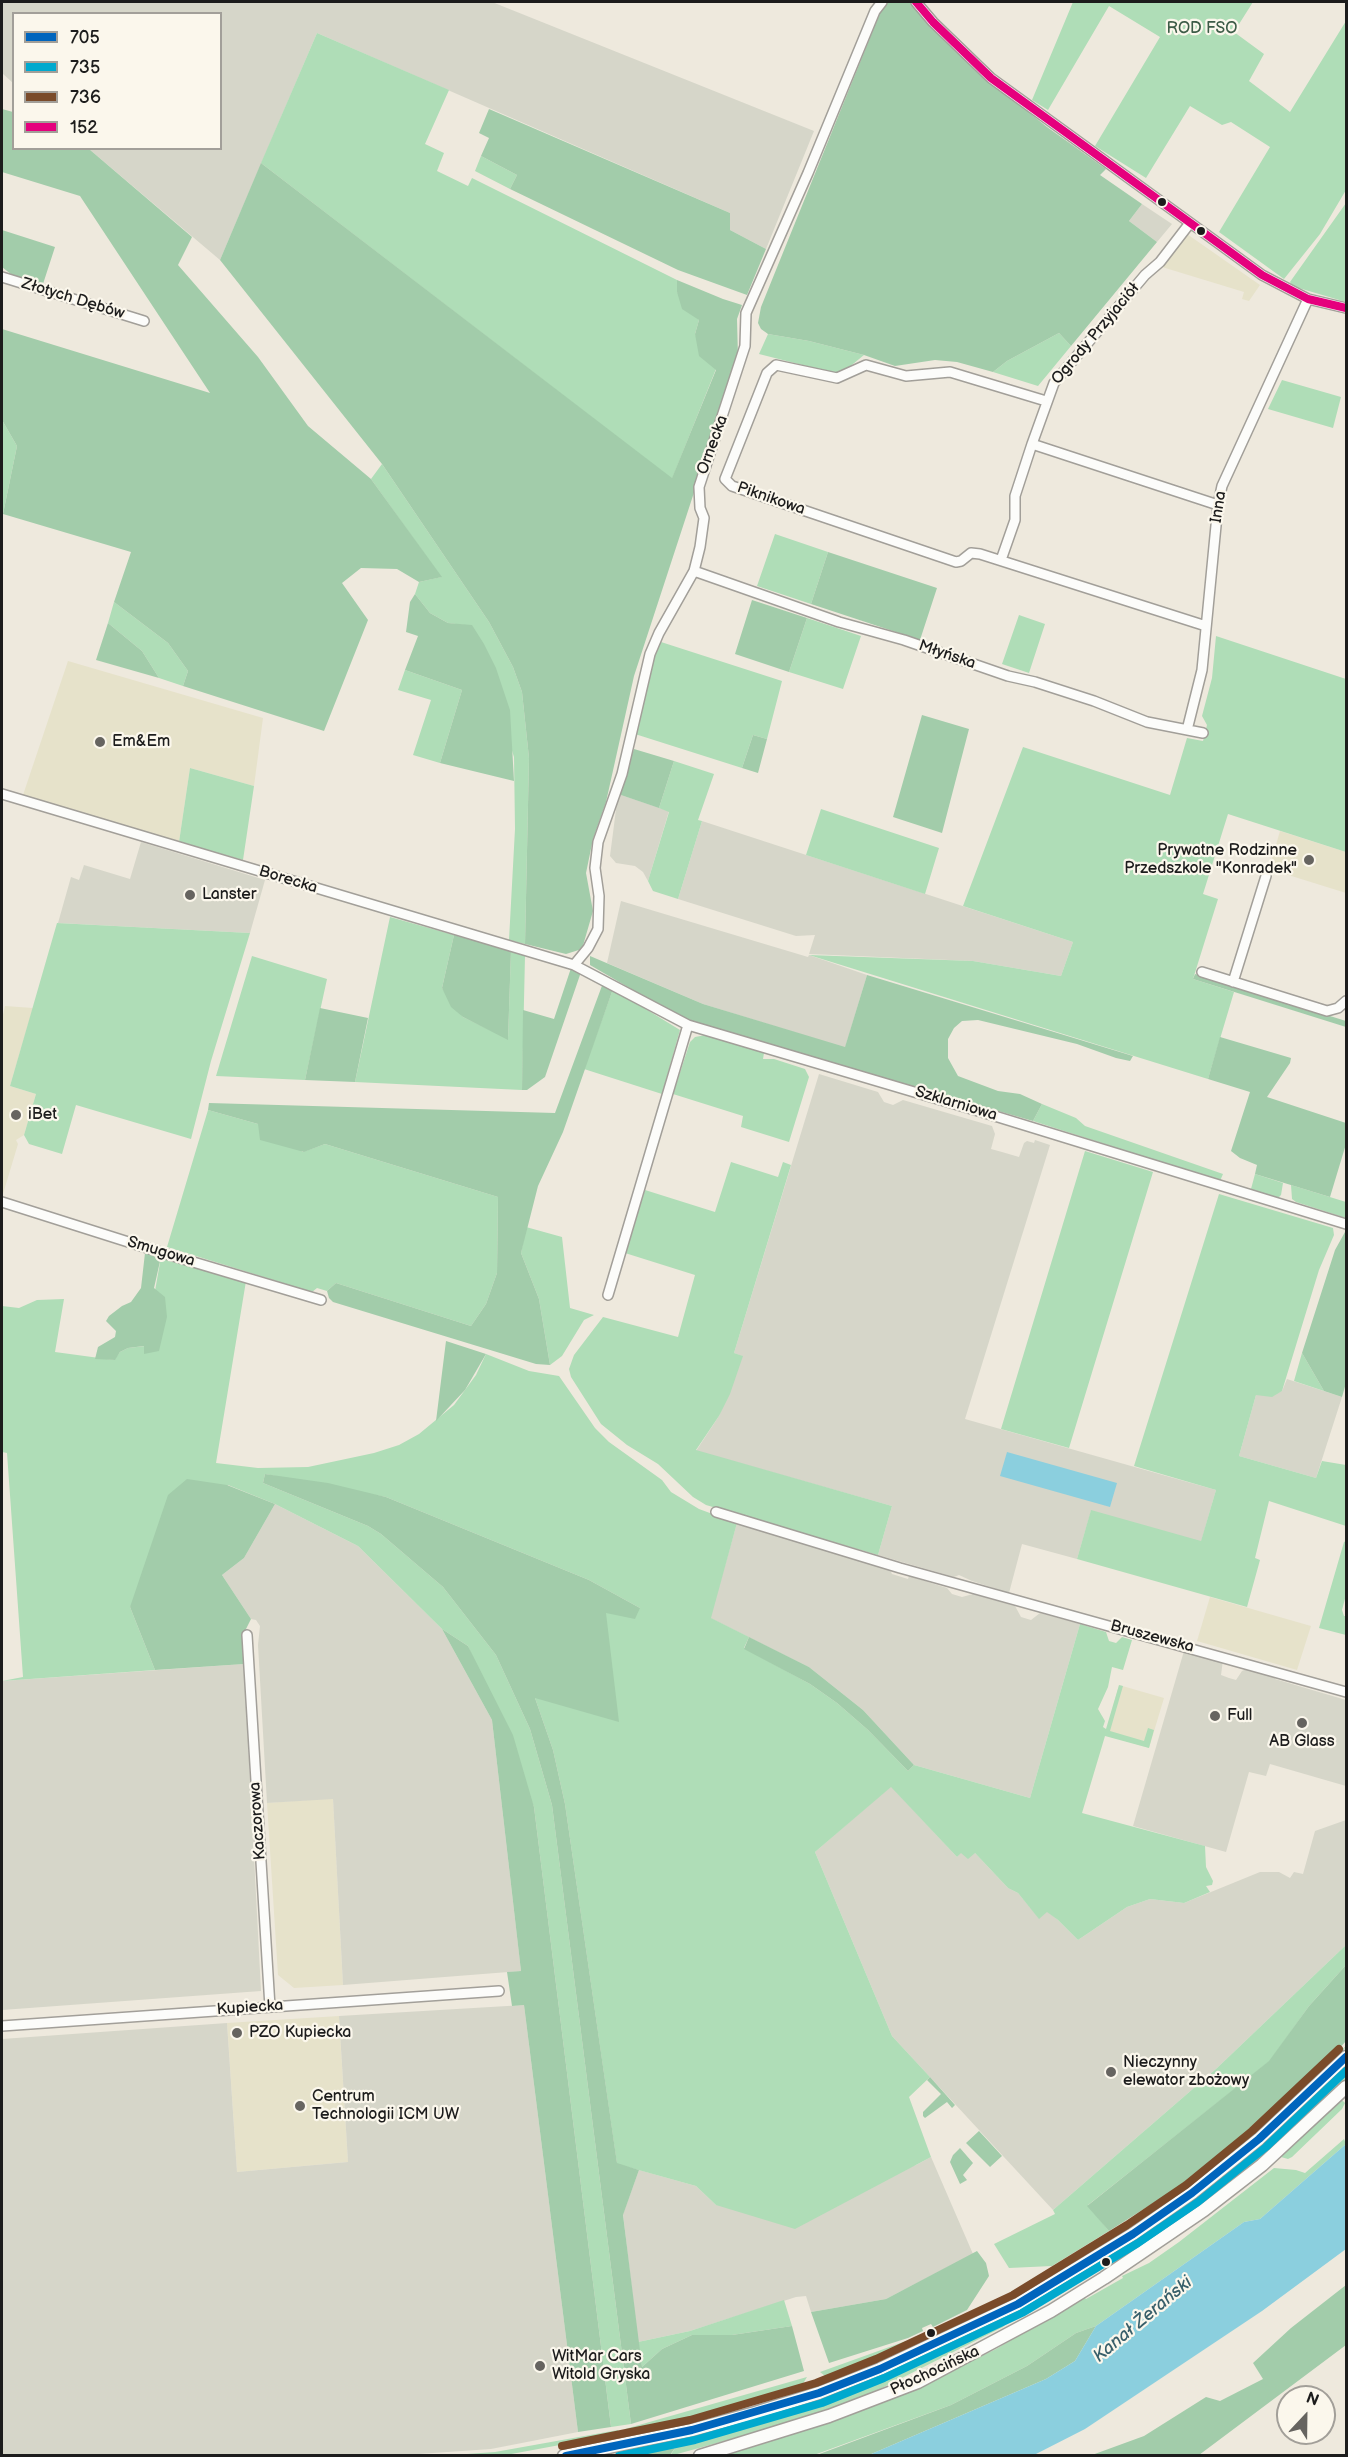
<!DOCTYPE html>
<meta charset="utf-8">
<style>
body{margin:0}
#map{position:relative;width:1348px;height:2457px;overflow:hidden;background:#eee9dd;font-family:"Balsamiq Sans",sans-serif}
canvas{display:block}
.frame{position:absolute;inset:0;border:3px solid #1c1c1c;pointer-events:none}
.legend{position:absolute;left:12px;top:12px;width:210px;height:138px;box-sizing:border-box;background:#fbf7ec;border:2px solid #a29f99;margin:0;padding:8px 10px;list-style:none;font-size:18px;color:#1c1c1c}
.legend li{display:flex;align-items:center;gap:12px;height:30px}
.legend b{width:30px;border:2px solid #a29f99}
.north{position:absolute;left:1276px;top:2385px;width:60px;height:60px;box-sizing:border-box;background:#fbf7ec;border:2px solid #a29f99;border-radius:50%;rotate:22deg;font-size:16px;font-weight:700;line-height:24px;text-align:center;color:#1c1c1c}
.north::after{content:'';display:block;margin:auto;width:21px;height:27px;background:#666460;clip-path:polygon(50% 0,100% 100%,50% 72%,0 100%)}
</style>
<div id="map">
<canvas width="1348" height="2457"></canvas>
<div class="frame"></div>
<ul class="legend">
<li><b style="height:8px;background:#0065bd"></b>705</li>
<li><b style="height:8px;background:#00a9ce"></b>735</li>
<li><b style="height:8px;background:#7a4b2a"></b>736</li>
<li><b style="height:8px;background:#e5007d"></b>152</li>
</ul>
<div class="north">N</div>
</div>
<script>
const context = document.querySelector('canvas').getContext('2d');
context.lineJoin = 'round';
function fill(path, color) { context.fillStyle = color; context.fill(path, 'evenodd'); }
const shape = rows => new Path2D(rows.map(r => 'M' + r).join(''));
function trace(path, color, width, dash) { context.strokeStyle = color; context.lineWidth = width; context.lineCap = dash ? 'butt' : 'round'; context.setLineDash(dash || []); context.stroke(path); }
function drawText(font, color, halo, rows, align = 'center') {
  context.font = font + ' "Balsamiq Sans",sans-serif'; context.lineWidth = 4.5; context.setLineDash([]); context.textBaseline = 'middle'; context.strokeStyle = halo; context.fillStyle = color; for (const [text, x, y, turn = 0] of rows) {
    context.save(); context.translate(x, y); context.rotate((+turn || 0) * Math.PI / 180); context.textAlign = isNaN(turn) ? turn : align; if (halo) context.strokeText(text, 0, 0); context.fillText(text, 0, 0); context.restore();
  }
}
const built = shape([
 [1187,234,1260,285,1249,301,1242,299,1244,292,1162,267],
 [68,661,263,718,254,786,190,768,179,842,23,795],
 [1280,831,1346,852,1346,893,1269,869],
 [5,1006,33,1008,10,1086,36,1094,24,1135,16,1140,18,1144,3,1194,2,1019],
 [1210,1597,1311,1626,1297,1670,1197,1641],
 [1119,1685,1164,1698,1149,1748,1105,1735],
 [333,1798,343,1985,294,1988,278,1975,267,1803],
 [339,2016,348,2162,237,2172,227,2023]
]);
const industrial = shape([
 [2,2,492,2,814,131,766,249,730,230,730,213,317,33,220,260,89,149,220,148,220,14,14,14,13,83,2,73],
 [1142,204,1172,224,1157,242,1129,221],
 [618,794,669,811,648,881,643,872,635,866,616,863,610,856],
 [702,821,1073,942,1061,976,973,961,809,954,815,935,796,936,678,899],
 [141,842,265,880,250,933,58,923,71,877,79,880,84,865,130,879],
 [621,901,808,957,809,955,867,975,845,1048,703,1004,607,963],
 [819,1074,878,1092,884,1102,893,1105,903,1100,992,1126,995,1134,991,1149,1002,1152,1019,1157,1024,1143,1027,1141,1034,1143,1035,1140,1050,1145,965,1419,1216,1490,1201,1542,1091,1511,1077,1559,1022,1544,1009,1593,972,1581,959,1575,954,1577,878,1555,892,1506,696,1451,719,1416,742,1356,734,1353],
 [1287,1379,1342,1397,1316,1478,1239,1456,1256,1395,1282,1391],
 [275,1504,358,1546,442,1629,492,1720,521,1971,343,1985,333,1799,267,1803,258,1645,260,1626,256,1620,251,1619,222,1575,244,1558],
 [737,1523,890,1570,892,1574,908,1579,909,1576,947,1588,952,1594,962,1597,973,1594,1015,1606,1021,1617,1031,1620,1040,1613,1080,1624,1030,1798,914,1765,863,1710,809,1667,710,1618],
 [1184,1651,1223,1660,1221,1675,1229,1678,1236,1680,1242,1671,1249,1668,1276,1676,1275,1679,1346,1700,1346,1786,1270,1764,1266,1776,1249,1772,1226,1852,1133,1826],
 [244,1664,261,1991,2,2010,2,1681],
 [891,1786,957,1857,960,1853,975,1853,1008,1888,1018,1893,1039,1918,1047,1911,1058,1920,1078,1940,1127,1907,1150,1899,1184,1903,1260,1872,1279,1872,1290,1878,1294,1872,1303,1874,1315,1831,1346,1820,1346,1945,1217,2068,1053,2210,892,2036,815,1852],
 [524,2005,578,2432,491,2449,404,2455,2,2455,2,2039,227,2023,237,2172,348,2162,339,2016],
 [931,2157,973,2254,886,2299,811,2312,806,2296,796,2297,690,2331,638,2342,623,2214,639,2170,696,2186,716,2205,916,2165]
]);
const green = shape([
 [1073,2,1253,2,1234,32,1264,54,1249,81,1290,112,1346,21,1346,190,1320,234,1284,279,1219,232,1270,147,1231,122,1222,125,1190,106,1146,178,1095,146,1160,37,1109,6,1048,110,1032,100],
 [317,33,449,90,425,144,444,153,437,171,468,186,472,178,677,280,677,292,699,320,695,334,716,369,672,479,261,163],
 [481,156,517,175,510,189,475,171],
 [1346,203,1346,302,1292,286,1290,282],
 [1059,333,1071,346,1038,386,993,372,1007,361],
 [768,334,809,341,864,355,842,373,834,373,759,354],
 [1282,380,1341,397,1333,428,1268,409],
 [2,420,17,446,3,514,2,514],
 [382,464,489,622,513,667,522,692,529,758,525,944,509,940,515,829,514,757,472,626,448,623,430,613,415,594,419,582,441,577,371,479],
 [775,534,828,552,811,604,757,586],
 [114,602,168,643,188,671,183,686,159,678,142,651,108,623],
 [1019,615,1045,624,1029,673,1002,664],
 [807,618,861,636,843,689,789,672],
 [1216,636,1346,679,1346,852,1228,814,1203,894,1218,899,1193,979,1234,992,1208,1079,809,955,973,961,1061,976,1073,942,963,906,1023,747,1170,795,1187,738,1203,741,1207,725,1202,716,1212,678],
 [661,642,782,681,767,739,753,735,742,768,635,734,657,644],
 [405,670,462,690,440,763,413,755,431,700,398,690],
 [674,761,714,774,698,820,702,821,678,899,653,891,648,881,669,812,659,808],
 [190,768,254,786,243,860,179,842],
 [821,809,939,848,925,894,806,855],
 [390,917,454,935,442,988,463,1017,508,1039,511,951,525,956,522,1090,355,1082],
 [57,923,250,933,211,1061,191,1139,76,1105,62,1154,29,1144,24,1135,36,1094,10,1086],
 [252,956,327,979,305,1080,216,1076],
 [613,989,680,1030,662,1094,584,1069],
 [706,1035,764,1053,763,1059,774,1059,805,1069,809,1077,789,1142,741,1127,743,1116,673,1094,690,1042,695,1037],
 [1042,1104,1076,1118,1085,1126,1223,1174,1220,1181,1033,1121],
 [208,1110,258,1124,303,1152,325,1144,498,1197,497,1273,486,1304,471,1326,336,1283,327,1291,317,1288,312,1292,167,1247],
 [1085,1151,1153,1172,1069,1448,1001,1429],
 [731,1162,778,1177,783,1162,791,1165,734,1353,743,1356,730,1394,719,1416,696,1450,892,1506,878,1555,706,1505,693,1497,658,1464,627,1445,601,1424,571,1377,569,1369,574,1355,603,1317,678,1337,695,1275,625,1253,645,1190,715,1212],
 [1255,1174,1283,1183,1281,1195,1278,1198,1251,1189],
 [1291,1185,1346,1202,1346,1218,1296,1202,1292,1199],
 [1219,1194,1333,1228,1334,1235,1319,1270,1282,1391,1272,1397,1256,1395,1239,1456,1316,1478,1322,1461,1346,1465,1346,1526,1269,1501,1255,1558,1260,1560,1247,1607,1077,1559,1091,1510,1201,1541,1216,1490,1134,1466],
 [526,1227,562,1237,570,1308,594,1315,584,1320,562,1356,550,1365,539,1299,521,1253],
 [161,1257,246,1281,216,1463,258,1468,308,1467,374,1453,399,1445,419,1434,454,1405,476,1375,486,1354,529,1371,559,1376,595,1428,609,1442,662,1480,671,1492,699,1509,737,1523,711,1618,749,1637,744,1648,810,1684,837,1703,868,1730,908,1771,914,1765,1030,1798,1080,1624,1106,1632,1109,1641,1116,1643,1122,1637,1132,1640,1123,1670,1112,1667,1108,1687,1098,1709,1105,1721,1103,1727,1106,1729,1119,1685,1123,1686,1110,1731,1144,1741,1148,1728,1154,1730,1149,1748,1105,1736,1082,1813,1205,1846,1206,1867,1213,1881,1212,1885,1206,1886,1210,1892,1184,1903,1150,1899,1127,1907,1078,1940,1058,1920,1047,1912,1039,1919,1018,1893,1008,1888,975,1853,968,1859,961,1853,957,1857,891,1787,815,1852,892,2036,930,2077,909,2097,931,2157,795,2229,716,2205,696,2186,617,2164,565,1804,553,1750,535,1698,606,1612,640,1608,589,1580,386,1497,265,1474,263,1483,368,1526,381,1534,443,1587,496,1655,530,1729,552,1805,631,2424,611,2427,534,1807,468,1646,442,1629,358,1546,275,1504,228,1485,130,1607,155,1670,2,1681,23,1677,7,1453,2,1452,2,1306,19,1308,37,1300,64,1299,55,1352,114,1360,120,1352,128,1348,145,1346,144,1353],
 [1302,1353,1324,1391,1294,1381],
 [1346,1541,1346,1595,1342,1610,1344,1616,1346,1616,1346,1635,1319,1628,1344,1542],
 [1346,1945,1346,1965,1309,2006,1270,2061,1088,2205,1109,2231,1052,2266,1009,2268,994,2244,1055,2214,1053,2210,1217,2068],
 [1346,2046,1340,2056,1249,2140,1189,2188,1072,2261,1071,2259,1187,2186,1218,2163,1286,2104],
 [1346,2064,1346,2080,1322,2104,1229,2185,1175,2225,1086,2278,1083,2272,1191,2201,1214,2183,1301,2110],
 [1340,2101,1343,2101,1345,2103,1342,2109,1292,2157,1288,2159,1281,2157],
 [1344,2139,1346,2144,1260,2219,1244,2222,1096,2326,1076,2333,1027,2366,951,2405,814,2455,719,2456,816,2427,895,2398,996,2349,1084,2297,1086,2299,1123,2278,1122,2276,1149,2263,1179,2242,1274,2168,1296,2170,1305,2173],
 [784,2300,792,2326,732,2335,692,2335,662,2349,642,2367,638,2342,690,2331],
 [1011,2313,1008,2322,1003,2327,860,2399,800,2420,670,2456,675,2448,670,2440,773,2414,916,2358],
 [906,2341,911,2342,830,2377,825,2376,820,2372],
 [807,2377,801,2387,747,2405,625,2432,625,2429],
 [618,2430,619,2434,506,2455,453,2455,495,2452]
]);
const forest = shape([
 [889,2,910,2,976,70,1047,127,1106,169,1100,175,1142,204,1129,221,1157,242,1071,346,1059,333,1007,361,993,372,957,362,935,360,895,366,864,355,809,341,768,334,761,329,758,323,761,307,882,8],
 [2,109,13,112,14,148,89,149,192,237,178,265,258,357,308,426,371,479,442,577,419,582,397,569,361,568,342,583,368,620,324,731,183,686,188,671,168,643,114,602,131,552,3,514,17,446,2,420,2,329,210,393,80,196,2,172],
 [489,109,730,213,730,230,766,249,747,295,678,270,510,189,517,175,481,156,489,138,479,133],
 [261,163,672,478,716,370,699,356,695,334,699,320,682,309,677,292,677,280,723,299,742,305,737,319,738,358,634,676,606,802,593,839,586,873,593,911,582,949,566,954,525,944,529,758,522,692,513,667,489,622,382,464,220,260],
 [2,230,55,247,43,284,12,275,2,267],
 [828,552,937,588,920,640,811,604],
 [415,594,430,613,448,623,472,625,484,644,496,668,510,710,514,781,440,763,462,690,405,670,418,636,406,632,410,602],
 [752,600,807,618,789,672,735,654],
 [108,623,142,651,159,678,96,660],
 [922,715,969,729,942,833,893,817],
 [753,735,767,739,758,773,742,768],
 [634,749,674,761,659,808,618,794],
 [454,935,511,951,508,1040,463,1017,451,1007,442,988],
 [590,956,703,1004,845,1047,867,975,1133,1056,1130,1061,1116,1058,1077,1044,978,1020,962,1021,954,1028,948,1039,948,1058,958,1076,998,1091,1020,1094,1042,1104,1033,1121,697,1024,669,1011,590,965],
 [571,968,581,972,545,1077,527,1090,522,1090,523,1010,554,1019],
 [1195,974,1346,1021,1346,1027,1193,979],
 [603,983,613,989,563,1132,538,1186,521,1253,539,1299,550,1365,536,1364,333,1302,329,1298,327,1291,336,1283,471,1326,486,1304,497,1273,498,1197,325,1144,304,1152,260,1140,258,1124,208,1110,209,1103,555,1113],
 [320,1008,368,1018,355,1082,305,1080],
 [1220,1037,1291,1058,1290,1063,1267,1097,1346,1123,1346,1144,1330,1197,1255,1174,1257,1165,1240,1158,1231,1151,1250,1092,1208,1079],
 [1345,1232,1346,1383,1342,1397,1324,1391,1302,1353,1335,1250],
 [145,1253,161,1257,154,1288,165,1297,167,1317,159,1351,144,1354,144,1346,128,1348,120,1352,115,1360,95,1359,98,1347,115,1337,116,1331,106,1321,109,1316,122,1306,131,1302,141,1288],
 [446,1341,486,1354,465,1390,436,1421],
 [265,1474,328,1483,386,1497,589,1580,640,1608,635,1619,606,1613,619,1722,535,1698,553,1750,565,1804,617,2163,639,2170,623,2215,642,2367,662,2349,692,2335,732,2335,792,2326,804,2371,631,2424,552,1805,530,1729,496,1655,443,1587,381,1534,368,1526,263,1483],
 [187,1479,227,1485,275,1504,244,1558,222,1575,251,1619,242,1637,244,1664,155,1670,130,1607,168,1495],
 [442,1629,468,1646,513,1735,534,1807,611,2427,578,2432,524,2005,512,2006,507,1972,521,1971,492,1720],
 [749,1637,809,1667,863,1710,914,1765,908,1771,868,1730,837,1703,810,1684,744,1649],
 [1346,1965,1346,2041,1331,2058,1245,2136,1188,2181,1109,2231,1087,2206,1269,2061,1309,2006],
 [930,2077,955,2105,952,2108,947,2102,925,2118,923,2116,923,2112,941,2094,927,2080],
 [979,2131,1002,2156,990,2167,966,2143],
 [960,2148,973,2163,963,2175,967,2180,960,2184,950,2162,953,2155],
 [977,2251,986,2263,989,2276,967,2310,933,2327,931,2324,922,2328,923,2331,908,2338,829,2363,811,2312,886,2299],
 [1346,2285,1346,2345,1199,2455,1092,2455,1144,2436,1206,2397,1220,2401,1263,2379,1253,2363,1291,2328],
 [1096,2326,1075,2361,1046,2379,869,2455,814,2456,951,2405,1027,2366,1076,2333],
 [670,2440,675,2448,670,2455,637,2456,645,2445]
]);
const water = shape([
 [1007,1452,1117,1483,1110,1507,1000,1476],
 [1346,2144,1346,2249,1262,2311,1085,2429,1034,2455,869,2455,1046,2379,1075,2361,1096,2326,1244,2222,1260,2219]
]);
const minor = shape([
 [916,2,933,22,991,78,1262,275,1308,299,1346,308],
 [1190,223,1160,262,1145,275,1054,383,1032,444,1218,505],
 [2,277,144,321],
 [1046,401,950,372,906,376,866,365,837,378,776,365,767,373,725,479,732,486,956,562,961,561,971,553,980,554,1206,626],
 [1001,560,1015,520,1015,496,1032,444],
 [694,571,839,622,904,640,1008,676,1035,682,1094,701,1147,722,1203,733],
 [1187,730,1202,670,1218,505,1222,486,1308,299],
 [2,794,574,965,688,1025,985,1113,1346,1224],
 [574,965,588,948,598,929,599,896,595,868,598,842,622,774,650,654,659,633,694,571,700,547,704,518,700,508,699,487,745,346,746,313,808,173,875,11,882,2],
 [1202,972,1327,1011,1338,1008,1346,1001],
 [1233,982,1266,876],
 [2,1202,163,1253,321,1300],
 [608,1295,688,1025],
 [716,1512,900,1568,1346,1692],
 [247,1635,270,2007],
 [2,2026,499,1991]
]);
const major = shape([
 [564,2456,692,2430,755,2413,819,2393,880,2369,1018,2304,1133,2234,1192,2193,1259,2139,1346,2057],
 [700,2456,829,2416,918,2382,1051,2311,1104,2278,1204,2210,1262,2165,1346,2087]
]);
const bus1 = shape([
 [566,2456,692,2430,819,2393,880,2369,1018,2304,1133,2234,1192,2193,1259,2139,1346,2057]
]);
const bus2 = shape([
 [619,2456,695,2440,822,2403,884,2378,1022,2313,1138,2243,1198,2202,1266,2147,1346,2071]
]);
const bus3 = shape([
 [562,2446,690,2420,816,2383,876,2359,1013,2295,1127,2225,1186,2185,1252,2131,1339,2049]
]);
const bus4 = shape([
 [916,2,933,22,991,78,1262,275,1308,299,1346,308]
]);
const markers = [
 [1162,202,5,"#1c1c1c"],
 [1201,231,5,"#1c1c1c"],
 [100,742,6,"#666460"],
 [1309,860,6,"#666460"],
 [190,895,6,"#666460"],
 [16,1115,6,"#666460"],
 [1215,1716,6,"#666460"],
 [1302,1723,6,"#666460"],
 [237,2033,6,"#666460"],
 [1111,2072,6,"#666460"],
 [300,2106,6,"#666460"],
 [1106,2262,5,"#1c1c1c"],
 [931,2333,5,"#1c1c1c"],
 [540,2366,6,"#666460"]
];
const parkNames = [
 ["ROD FSO",1202,29]
];
const streetNames = [
 ["Złotych Dębów",73,299,17],
 ["Ogrody Przyjaciół",1096,334,-50],
 ["Ornecka",713,445,-70],
 ["Piknikowa",771,499,19],
 ["Inna",1219,507,-81],
 ["Młyńska",947,655,19],
 ["Borecka",288,880,17],
 ["Szklarniowa",956,1104,17],
 ["Smugowa",161,1252,17],
 ["Bruszewska",1152,1637,15],
 ["Kaczorowa",258,1821,-94],
 ["Kupiecka",250,2008,-4],
 ["Płochocińska",935,2371,-25]
];
const poiNames = [
 ["Em&Em",112,742],
 ["Prywatne Rodzinne",1297,851,"right"],
 ["Przedszkole \"Konradek\"",1297,869,"right"],
 ["Lanster",202,895],
 ["iBet",28,1115],
 ["Full",1227,1716],
 ["AB Glass",1302,1742,"center"],
 ["PZO Kupiecka",249,2033],
 ["Nieczynny",1123,2063],
 ["elewator zbożowy",1123,2081],
 ["Centrum",312,2097],
 ["Technologii ICM UW",312,2115],
 ["WitMar Cars",552,2357],
 ["Witold Gryska",552,2375]
];
const waterNames = [
 ["Kanał Żerański",1143,2320,-40]
];
fill(built, '#e6e2ca');
fill(industrial, '#d6d6c9');
fill(green, '#afddb7');
fill(forest, '#a2ccaa');
fill(water, '#8bcfde');
trace(minor, '#a29f99', 12);
trace(major, '#a29f99', 15);
trace(minor, '#fcfcfa', 9);
trace(major, '#fcfcfa', 12);
trace(bus1, '#0065bd', 8);
trace(bus2, '#00a9ce', 8);
trace(bus3, '#7a4b2a', 8);
trace(bus4, '#e5007d', 8);
for (const [x, y, r, color] of markers) { const dot = new Path2D(); dot.arc(x, y, r, 0, 2 * Math.PI); context.fillStyle = color; context.fill(dot); trace(dot, '#fbf7ec', 2); }
drawText('16px', '#3d5c47', '#fbf7ec', parkNames);
drawText('16px', '#1c1c1c', '#fbf7ec', streetNames);
drawText('16px', '#1c1c1c', '#fbf7ec', poiNames, 'left');
drawText('italic 18px', '#385f6a', '#fbf7ec', waterNames);
</script>
